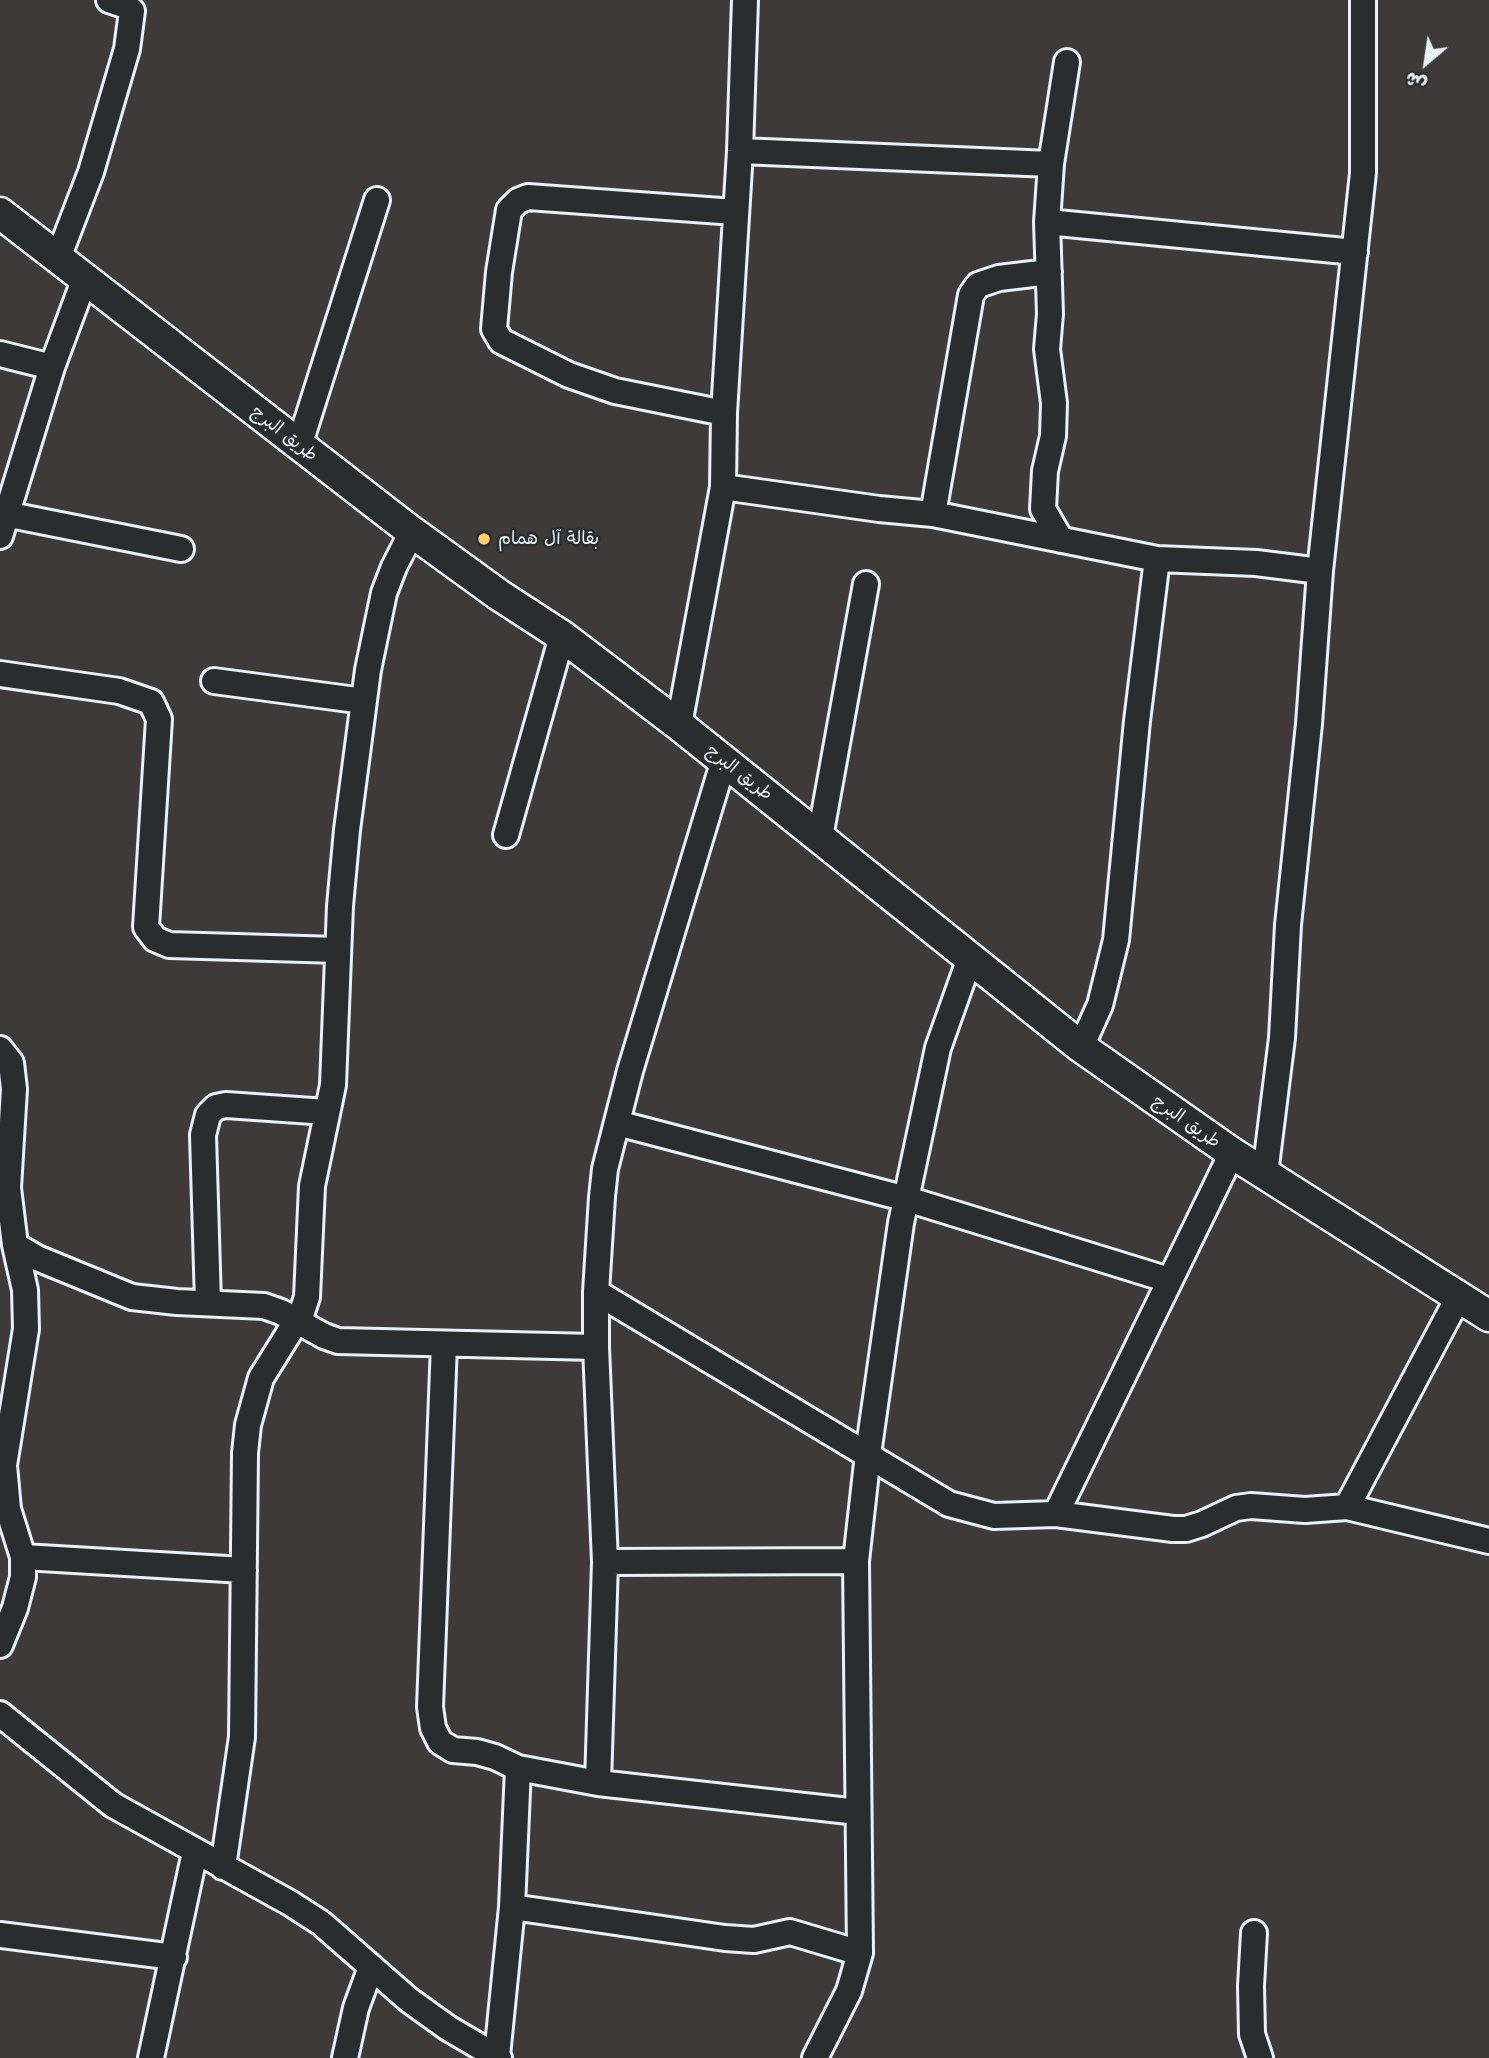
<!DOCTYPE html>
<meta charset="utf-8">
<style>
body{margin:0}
#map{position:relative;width:1489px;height:2058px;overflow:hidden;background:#3d3a39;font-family:"Shantell Sans","Playpen Sans Arabic",sans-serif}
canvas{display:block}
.north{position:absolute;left:1391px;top:28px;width:70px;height:70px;-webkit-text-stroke:5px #2a2d2e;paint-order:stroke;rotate:209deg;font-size:19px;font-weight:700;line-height:28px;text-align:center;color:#e8f1f8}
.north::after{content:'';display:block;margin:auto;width:24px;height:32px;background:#e8f1f8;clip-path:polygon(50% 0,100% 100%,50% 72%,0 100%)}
</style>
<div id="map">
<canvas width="1489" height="2058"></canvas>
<div class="north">ش</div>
</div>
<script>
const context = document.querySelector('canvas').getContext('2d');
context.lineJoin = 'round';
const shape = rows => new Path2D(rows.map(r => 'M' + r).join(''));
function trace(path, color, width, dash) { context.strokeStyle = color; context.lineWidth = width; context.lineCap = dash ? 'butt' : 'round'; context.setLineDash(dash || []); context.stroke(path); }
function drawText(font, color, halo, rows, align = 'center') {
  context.font = font + ' "Shantell Sans","Playpen Sans Arabic",sans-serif'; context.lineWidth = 5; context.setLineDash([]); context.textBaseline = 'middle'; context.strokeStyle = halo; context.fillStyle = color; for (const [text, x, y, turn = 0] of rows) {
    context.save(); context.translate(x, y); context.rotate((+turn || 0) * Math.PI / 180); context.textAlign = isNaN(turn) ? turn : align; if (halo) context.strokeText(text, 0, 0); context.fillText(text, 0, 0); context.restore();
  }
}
const minor = shape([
 [1067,62,1051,164,1047,222,1355,252],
 [740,151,1051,164],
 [1047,222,1050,314,1047,349,1054,403,1053,436,1045,471,1043,509,1061,540],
 [58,258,91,172,127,49,132,11,127,6,109,0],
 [0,354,52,367],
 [724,413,615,391,569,375,501,341,494,329,499,272,509,210,518,201,528,197,735,212],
 [299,446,377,200],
 [723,487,879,509,933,514,1157,559,1256,563,1320,571],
 [0,513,181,549],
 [933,514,971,295,978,285,999,278,1049,272],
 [0,536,52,367,85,278],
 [0,674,119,691,151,702,159,719,146,927,155,939,169,945,338,950],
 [214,681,364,701],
 [679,725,723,487,724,413,740,151,745,0],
 [506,835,562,636],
 [820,837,866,584],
 [1081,1047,1100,1005,1116,940,1137,721,1157,559],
 [0,1049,11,1063,14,1089,8,1188,15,1245,25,1290,26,1329,4,1465,8,1509,23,1557,23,1577,15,1608,0,1645],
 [617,1123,907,1199,1169,1280],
 [1265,1174,1282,1038,1288,925,1309,724,1320,571,1363,173,1363,0],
 [15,1245,37,1258,132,1297,177,1302,264,1306,281,1312,324,1336,338,1341,596,1347],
 [596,1292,949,1504,994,1516,1056,1514,1173,1529,1186,1529,1202,1524,1236,1508,1251,1506,1305,1510,1347,1507,1489,1541],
 [208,1303,203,1135,208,1115,216,1107,226,1105,327,1112],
 [444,1344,430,1707,433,1728,440,1742,453,1750,477,1752,495,1757,518,1768,598,1783,858,1812],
 [1347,1507,1458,1298],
 [1056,1514,1232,1153],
 [23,1557,244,1570],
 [605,1562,856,1561],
 [0,1714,113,1805,290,1903,321,1923,409,2000,448,2028,499,2058],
 [598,1783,605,1562,596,1347,596,1292,602,1197,605,1169,630,1071,724,760],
 [223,1867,242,1737,245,1453,248,1425,261,1378,302,1312,307,1297,312,1186,333,1085,340,906,347,830,368,670,384,593,394,567,412,532],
 [512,1907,725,1938,754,1940,790,1932,860,1953],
 [1254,1933,1251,1986,1252,2034,1260,2058],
 [0,1935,174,1957],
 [497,2056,512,1907,518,1768],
 [151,2058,195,1852],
 [345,2058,356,2008,371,1967],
 [815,2058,849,1991,860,1953,856,1561,868,1454,901,1223,938,1048,970,958]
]);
const tertiary = shape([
 [0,213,412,532,499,595,562,636,679,725,1081,1047,1232,1153,1489,1316]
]);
const markers = [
 [484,539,7,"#ffd166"]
];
const streetNames = [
 ["طريق البرج",284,434,38],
 ["طريق البرج",739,773,38],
 ["طريق البرج",1186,1122,35]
];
const poiNames = [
 ["بقالة آل همام",498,539]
];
trace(minor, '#e8f1f8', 30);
trace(tertiary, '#e8f1f8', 35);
trace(minor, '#2a2d2e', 24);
trace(tertiary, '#2a2d2e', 30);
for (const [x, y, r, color] of markers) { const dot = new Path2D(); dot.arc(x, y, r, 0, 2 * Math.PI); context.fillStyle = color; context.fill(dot); trace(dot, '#2a2d2e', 2.5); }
drawText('18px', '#e8f1f8', '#2a2d2e', streetNames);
drawText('18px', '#e8f1f8', '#2a2d2e', poiNames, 'left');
</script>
